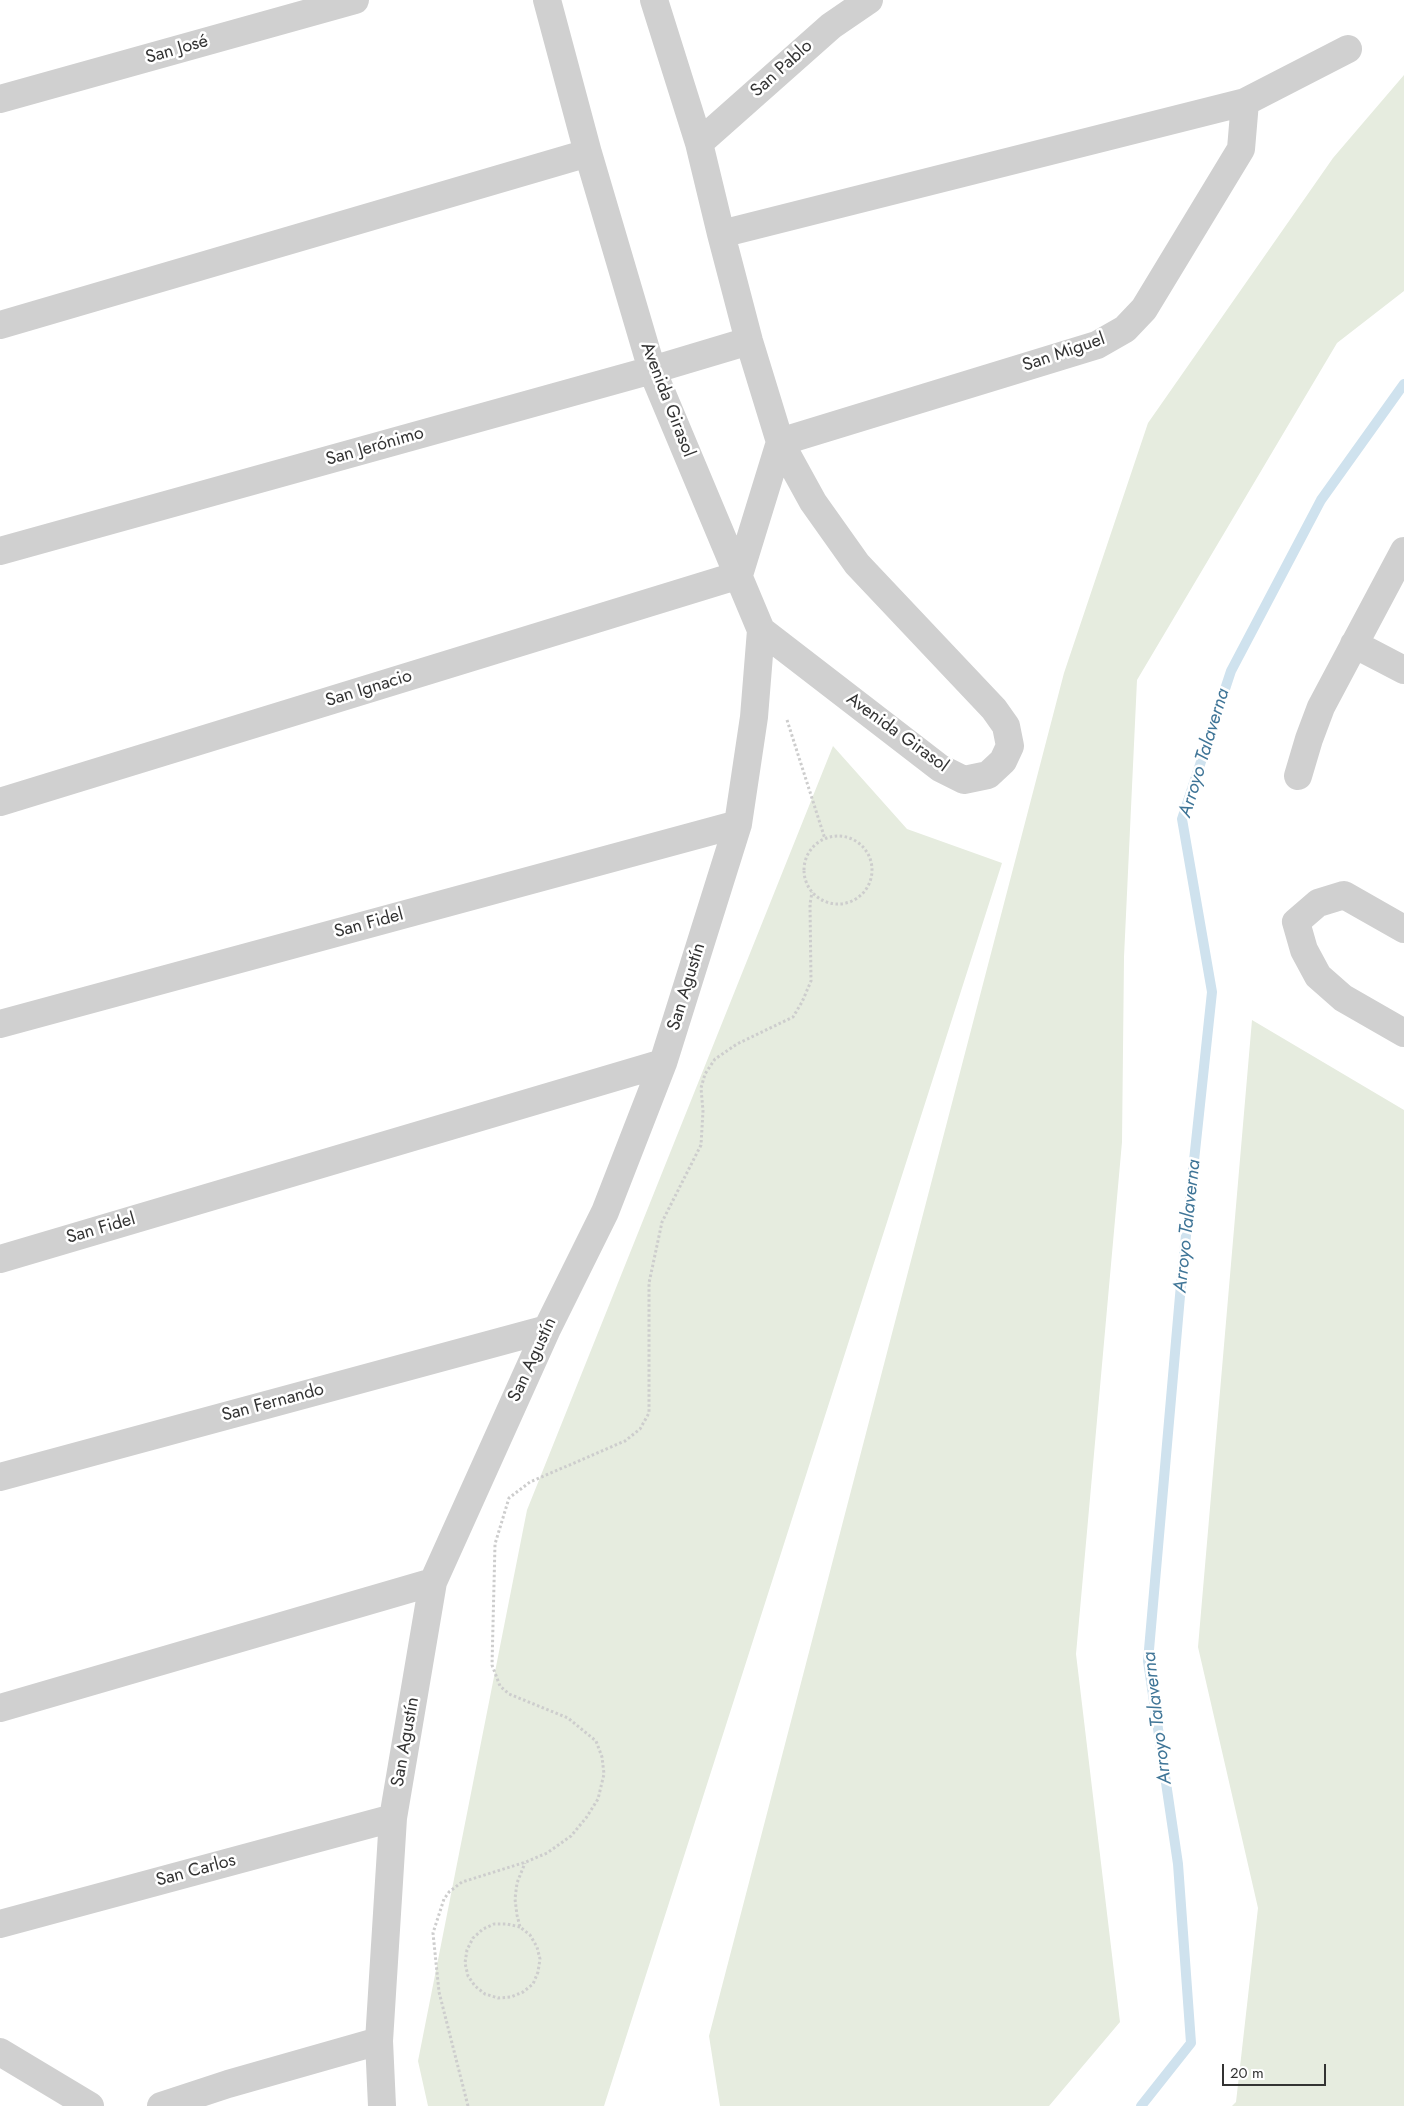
<!DOCTYPE html>
<meta charset="utf-8">
<style>
body{margin:0}
#map{position:relative;width:1404px;height:2106px;overflow:hidden;background:#fff;font-family:Jost,sans-serif}
canvas{display:block}
.scale{position:absolute;left:1222px;top:2064px;width:104px;height:22px;box-sizing:border-box;border:2px solid #333;border-top:0;padding-left:6px;font-size:15px;line-height:18px;white-space:nowrap;color:#333;-webkit-text-stroke:4px #fff;paint-order:stroke}
</style>
<div id="map">
<canvas width="1404" height="2106"></canvas>
<div class="scale">20 m</div>
</div>
<script>
const context = document.querySelector('canvas').getContext('2d');
context.lineJoin = 'round';
function fill(path, color) { context.fillStyle = color; context.fill(path, 'evenodd'); }
const shape = rows => new Path2D(rows.map(r => 'M' + r).join(''));
function trace(path, color, width, dash) { context.strokeStyle = color; context.lineWidth = width; context.lineCap = dash ? 'butt' : 'round'; context.setLineDash(dash || []); context.stroke(path); }
function drawText(font, color, halo, rows, align = 'center') {
  context.font = font + ' Jost,sans-serif'; context.lineWidth = 5; context.setLineDash([]); context.textBaseline = 'middle'; context.strokeStyle = halo; context.fillStyle = color; for (const [text, x, y, turn = 0] of rows) {
    context.save(); context.translate(x, y); context.rotate((+turn || 0) * Math.PI / 180); context.textAlign = isNaN(turn) ? turn : align; if (halo) context.strokeText(text, 0, 0); context.fillText(text, 0, 0); context.restore();
  }
}
const green = shape([
 [1404,75,1404,291,1337,343,1137,680,1124,957,1122,1142,1076,1654,1120,2022,1049,2106,720,2106,709,2036,1064,673,1148,423,1333,158],
 [833,746,907,829,1002,863,604,2106,428,2106,418,2061,527,1510],
 [1252,1020,1404,1110,1404,2106,1232,2106,1236,2102,1258,1908,1198,1647]
]);
const stream = shape([
 [1141,2106,1191,2043,1178,1864,1148,1661,1182,1273,1212,992,1182,819,1231,671,1321,500,1404,384]
]);
const path = shape([
 [787,720,825,839],
 '804 870a34 34 0 1 1 68 0a34 34 0 1 1-68 0Z',
 [520,1927,507,1924,494,1924,483,1929,473,1938,467,1950,465,1963,468,1976,475,1986,485,1994,498,1998,511,1997,523,1992,533,1984,538,1972,540,1959,537,1947,530,1935,520,1927,517,1915,515,1899,517,1883,525,1863],
 [468,2106,439,1992,433,1933,444,1899,449,1892,462,1882,526,1862,547,1853,571,1836,586,1818,598,1799,604,1774,602,1757,596,1741,568,1718,509,1694,500,1686,492,1665,495,1544,509,1498,530,1482,625,1441,640,1429,649,1413,649,1283,662,1222,701,1145,703,1111,701,1088,705,1074,715,1059,737,1044,793,1017,802,1002,811,981,810,904,812,892]
]);
const minor = shape([
 [547,0,588,153,652,370,761,630,940,768,964,780,988,775,1003,761,1010,746,1006,726,994,709,857,564,813,502,780,442,749,341,721,234,699,143,654,0],
 [0,99,355,0],
 [699,143,831,26,869,0],
 [721,234,1245,102,1348,49],
 [0,325,588,153],
 [0,551,652,370,749,341],
 [1354,644,1404,670],
 [1298,776,1309,739,1321,707,1404,551],
 [0,802,739,575,780,442,1097,345,1125,329,1144,309,1241,149,1245,102],
 [1404,929,1344,895,1318,903,1296,922,1304,950,1318,976,1343,998,1404,1033],
 [0,1024,738,824],
 [0,1259,663,1063],
 [0,1477,547,1329],
 [0,1708,433,1582],
 [0,1924,393,1818],
 [0,2052,90,2106],
 [161,2106,228,2084,379,2041],
 [382,2106,379,2041,393,1818,433,1582,547,1329,605,1212,663,1063,738,824,754,717,761,630]
]);
const streetNames = [
 ["San José",177,50,-16],
 ["San Pablo",782,69,-42],
 ["San Miguel",1064,353,-19],
 ["Avenida Girasol",667,400,69],
 ["San Jerónimo",375,447,-16],
 ["San Ignacio",369,689,-17],
 ["Avenida Girasol",897,733,36],
 ["San Fidel",369,924,-15],
 ["San Agustín",687,987,-73],
 ["San Fidel",101,1229,-16],
 ["San Agustín",533,1360,-65],
 ["San Fernando",273,1403,-15],
 ["San Agustín",406,1742,-80],
 ["San Carlos",196,1871,-15]
];
const waterNames = [
 ["Arroyo Talaverna",1205,753,-73],
 ["Arroyo Talaverna",1188,1226,-84],
 ["Arroyo Talaverna",1158,1718,-97]
];
fill(green, '#e6ecdf');
trace(stream, '#cfe2ee', 10);
trace(path, '#cdcdcd', 3, [2.5, 2.5]);
trace(minor, '#d0d0d0', 28);
drawText('18px', '#333', '#fff', streetNames);
drawText('italic 19px', '#3f7597', '#fff', waterNames);
</script>
